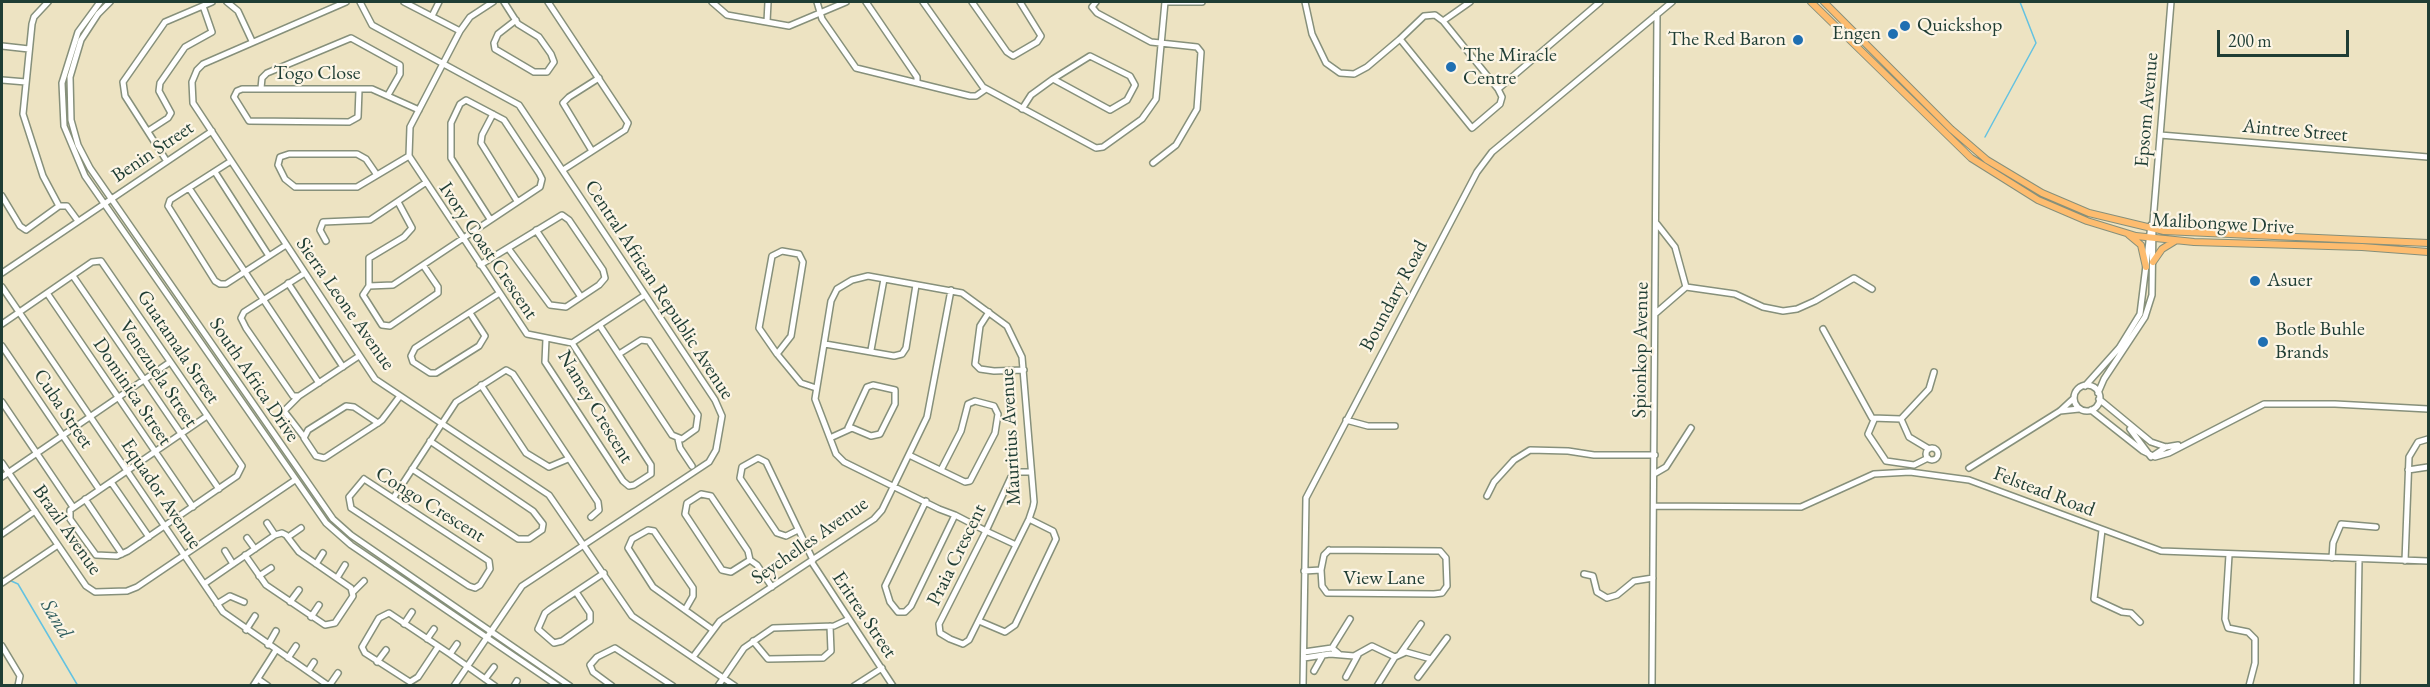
<!DOCTYPE html>
<style>
body{margin:0}
#map{position:relative;width:2430px;height:687px;overflow:hidden;background:#ede3c2;font-family:"EB Garamond",serif}
canvas{display:block}
.frame{position:absolute;inset:0;border:3px solid #1f3d34;pointer-events:none}
.scale{position:absolute;left:2217px;top:30px;width:132px;height:27px;box-sizing:border-box;border:3px solid #1f3d34;border-top:0;padding-left:8px;font-size:18px;line-height:21px;white-space:nowrap;color:#1f3d34;-webkit-text-stroke:4px #fcf5e5;paint-order:stroke}
</style>
<div id="map">
<canvas width="2430" height="687"></canvas>
<div class="frame"></div>
<div class="scale">200 m</div>
</div>
<script>
const context = document.querySelector('canvas').getContext('2d');
context.lineJoin = 'round';
const shape = rows => new Path2D(rows.map(r => 'M' + r).join(''));
function trace(path, color, width, dash) { context.strokeStyle = color; context.lineWidth = width; context.lineCap = dash ? 'butt' : 'round'; context.setLineDash(dash || []); context.stroke(path); }
function drawText(font, color, halo, rows, align = 'center') {
  context.font = font + ' "EB Garamond",serif'; context.lineWidth = 4.5; context.setLineDash([]); context.textBaseline = 'middle'; context.strokeStyle = halo; context.fillStyle = color; for (const [text, x, y, turn = 0] of rows) {
    context.save(); context.translate(x, y); context.rotate((+turn || 0) * Math.PI / 180); context.textAlign = isNaN(turn) ? turn : align; if (halo) context.strokeText(text, 0, 0); context.fillText(text, 0, 0); context.restore();
  }
}
const stream = shape([
 [1985,137,2036,43,2020,2],
 [9,580,18,584,78,686]
]);
const minor = shape([
 [48,2,34,17,32,24,23,114,43,176,59,206],
 [100,2,78,32,62,83,64,126,85,176,326,523,351,545,558,686],
 [110,2,98,14,81,40,70,77,71,120,78,145,90,168,333,519,351,535,570,686],
 [227,2,238,11,252,41],
 [346,2,203,64,197,70,192,82,193,103,375,379,549,495,632,616,735,686],
 [360,2,372,25,519,105,715,400,722,416,716,450,709,462,522,586,454,686],
 [404,2,460,31],
 [493,2,470,17,460,31,410,127,409,156,527,334,572,343,645,295],
 [504,2,518,24,539,37,551,54,554,62,547,72,534,72,495,49,494,43,498,34,516,20],
 [548,2,628,123,625,130,563,170],
 [712,2,727,15,789,26,846,2],
 [817,2,822,19,856,68,970,96,976,96,986,89],
 [866,2,917,77,917,83],
 [923,2,983,87,1096,148,1103,147,1142,119,1156,99,1165,2],
 [972,2,1007,52,1013,56,1037,42,1041,36,1020,2],
 [1096,2,1092,7,1097,13,1151,42,1197,47,1201,52,1197,109,1176,145,1153,163],
 [1168,2,1202,2],
 [1305,2,1312,34,1326,63,1340,73,1354,74,1367,67,1400,39],
 [1470,2,1443,21,1435,15,1424,16,1400,39,1472,128,1500,104,1502,97,1498,89],
 [432,16,439,2],
 [1443,21,1498,89,1600,2],
 [767,22,768,2],
 [2,46,29,49],
 [2,80,26,82],
 [261,88,262,78,267,73,351,38,400,65,400,74,388,95],
 [359,90,358,117,349,122,249,121,234,97,237,91,242,89,372,89,419,110],
 [1022,109,1031,95,1053,79,1110,110,1127,100,1135,85,1130,76,1090,56,1053,79],
 [493,114,482,135,481,143,517,201],
 [148,131,168,118,171,113,159,91,160,83,185,47,212,32,203,6],
 [2160,135,2428,157],
 [592,151,563,103,569,97,599,78],
 [166,160,125,96,123,82,165,22,212,2],
 [231,161,170,200,168,206,215,281,220,284,226,284,286,245],
 [215,172,269,256],
 [377,175,366,159,357,154,289,154,280,157,278,165,285,179,295,187,357,187,409,156],
 [189,188,319,383],
 [2,196,20,226,26,230,59,206],
 [398,202,412,228,404,237,369,258,369,286,363,295,382,325,390,326,438,293,438,287,423,265],
 [59,206,67,206,78,221],
 [1657,224,1675,247,1686,287],
 [536,230,581,297],
 [326,241,320,230,323,222,370,220,425,183],
 [480,265,562,215,569,220,603,270,605,278,599,285,566,307,550,305,508,248],
 [2,273,212,131],
 [305,273,244,312,241,318,246,328,293,396,299,396,359,356],
 [73,276,219,489],
 [288,283,343,367],
 [369,286,393,285,540,187,542,179,539,173,504,120,466,100,460,104,451,123,451,158,490,219],
 [2,287,223,612,329,686],
 [47,293,193,507],
 [989,312,980,326,975,364,980,369,994,371,1024,370],
 [470,313,485,336,479,346,436,373,430,373,413,362,411,356,415,348,498,294],
 [1656,313,1686,287,1735,294,1763,307,1783,311,1797,309,1815,301,1854,278,1872,289],
 [2,324,92,262,101,261,242,466,237,476,128,551,117,556,96,555,70,519,70,510,207,416],
 [600,326,672,435,682,439,696,429,698,415,649,341,641,340,619,354],
 [1823,329,1872,418,1901,419,1909,437,1929,449],
 [546,339,545,362,623,481,629,486,634,485,651,474,651,465,572,343],
 [825,344,894,356,902,354,906,348,916,285],
 [2,346,99,489],
 [871,350,884,279],
 [777,354,759,328,772,256,782,251,799,254,803,262,791,336,777,354,801,383,816,388],
 [481,385,526,453,549,467,568,459],
 '2074 398a13 13 0 1 1 26 0a13 13 0 1 1-26 0Z',
 [2085,386,2119,348,2140,314,2151,225],
 [2098,393,2104,379,2145,317,2152,295,2153,222,2171,2],
 [299,396,284,411,304,437],
 [2099,399,2151,442,2166,447,2178,445],
 [2,402,73,507],
 [2091,410,2143,451,2155,457,2169,453,2264,404,2335,404,2428,409],
 [2060,411,2079,409],
 [1901,419,1929,389,1934,372],
 [1346,420,1368,426,1395,426],
 [1874,420,1868,434,1886,461,1914,465,1928,458],
 [378,423,354,407,346,406,308,430,304,438,316,456,324,458,326,457,378,423,382,420,400,396],
 [2130,429,2151,457,2166,447],
 [830,438,852,428,871,436,880,434,895,404,895,390,873,385,867,387,848,428],
 [678,439,680,448,692,466],
 '1926 454a6 6 0 1 1 12 0a6 6 0 1 1-12 0Z',
 [909,455,965,482,970,481,995,433,998,414,994,406,975,401,968,404,961,431,941,470],
 [2,463,86,586,95,592,127,591,137,587,295,480],
 [1969,468,2060,411,2074,398],
 [412,469,518,539,529,539,542,530,543,524,533,511,430,441],
 [2408,470,2428,467],
 [1654,474,1666,467,1691,428],
 [2,477,170,362],
 [364,479,489,561,490,569,480,585,475,588,469,586,351,508,349,497,364,479],
 [111,482,149,537],
 [1487,496,1494,482,1514,460,1530,450,1568,451,1594,455,1655,455],
 [394,497,456,402,506,370,513,374,598,502,599,510,591,517],
 [85,499,122,554],
 [926,501,885,586,890,602,898,612,905,612,911,606,955,515],
 [1654,506,1801,507,1874,474,1910,472,1969,480,2161,551,2428,561],
 [267,523,275,535],
 [798,530,786,536,777,533,740,478,742,467,758,458,766,462,813,560],
 [2102,530,2094,599,2122,612,2131,613,2140,622],
 [2,534,35,511],
 [288,537,301,528],
 [247,538,255,549],
 [1016,545,986,531,955,515,939,509,844,462,836,454,815,399,831,301,837,289,852,280,868,276,962,293,1007,326,1022,357,1034,502,1033,507,1029,519,969,640,963,644,950,639,940,633,939,624,986,531,1011,477,1017,472,1031,472],
 [1329,550,1440,551,1446,558,1447,586,1442,593,1434,594,1327,593,1322,586,1321,570,1324,555,1329,550],
 [225,551,233,564],
 [2229,555,2225,619,2228,628,2248,632,2255,639,2255,663,2249,686],
 [2332,558,2333,543,2341,524,2376,527],
 [750,560,731,572,722,570,685,514,687,503,701,494,711,496,748,551,750,560,757,565,772,587],
 [811,561,893,686],
 [2405,561,2409,457,2418,442,2428,439],
 [316,564,323,553],
 [1304,571,1321,570],
 [1584,574,1593,576,1597,592,1607,598,1617,595,1634,581,1653,578],
 [259,576,271,568],
 [337,578,345,565],
 [2,583,58,545],
 [204,584,275,535,282,533,286,535,299,552,351,588,353,596,335,623,325,625,266,585,245,555],
 [353,592,364,581],
 [576,592,590,613,590,621,562,641,554,643,538,629,545,613,550,609,604,573],
 [290,602,299,590],
 [217,604,230,596,244,602],
 [685,610,693,596,693,588,654,531,648,530,632,539,628,548,653,587,713,630],
 [311,617,319,605],
 [979,621,1005,632,1015,625,1056,539,1053,531,1029,519],
 [404,624,412,612],
 [246,630,255,616],
 [427,639,434,629],
 [753,641,768,659,823,658,831,651,830,626],
 [268,645,276,631],
 [2,646,20,676,18,686],
 [438,647,418,677,410,682,365,653,362,647,379,618,389,613,450,654,495,686],
 [1332,648,1350,619],
 [1304,652,1332,648,1339,654],
 [450,654,457,644],
 [1400,654,1421,624],
 [693,657,720,621,874,519,882,510,927,417,951,290],
 [288,658,296,646],
 [1304,658,1330,654,1354,656,1372,646,1395,657,1406,652,1431,659],
 [377,662,386,650],
 [308,671,314,662],
 [1314,671,1323,655],
 [1346,677,1358,655],
 [1418,677,1447,638],
 [258,679,268,686],
 [485,679,494,667],
 [253,686,276,650],
 [329,686,338,673],
 [514,686,517,681],
 [612,686,593,672,590,665,597,657,615,648,673,686],
 [718,686,744,648,773,628,834,626,849,619],
 [854,686,882,668],
 [1303,686,1306,498,1477,172,1492,152,1672,2],
 [1377,686,1395,657],
 [1652,686,1657,14],
 [2357,686,2359,559]
]);
const major = shape([
 [1811,2,1971,158,2038,200,2087,221,2136,236,2194,242,2362,247,2428,252],
 [1824,2,1951,129,1987,160,2042,193,2089,213,2164,231,2428,243],
 [2129,235,2141,245,2146,267],
 [2153,262,2162,249,2175,241]
]);
const markers = [
 [1905,26,6,"#1f6fb2"],
 [1893,34,6,"#1f6fb2"],
 [1798,40,6,"#1f6fb2"],
 [1451,67,6,"#1f6fb2"],
 [2255,281,6,"#1f6fb2"],
 [2263,342,6,"#1f6fb2"]
];
const poiNames = [
 ["Quickshop",1917,26],
 ["Engen",1881,34,"right"],
 ["The Red Baron",1786,40,"right"],
 ["The Miracle",1463,56],
 ["Centre",1463,79],
 ["Asuer",2267,281],
 ["Botle Buhle",2275,330],
 ["Brands",2275,353]
];
const streetNames = [
 ["Togo Close",317,74],
 ["Epsom Avenue",2147,110,-85],
 ["Aintree Street",2295,131,5],
 ["Benin Street",153,152,-34],
 ["Malibongwe Drive",2223,224,3],
 ["Ivory Coast Crescent",488,251,56],
 ["Central African Republic Avenue",659,290,57],
 ["Boundary Road",1394,296,-62],
 ["Sierra Leone Avenue",345,304,55],
 ["Guatamala Street",178,347,56],
 ["Spionkop Avenue",1641,350,-89],
 ["Venezuela Street",158,374,56],
 ["South Africa Drive",254,380,56],
 ["Dominica Street",132,392,56],
 ["Namey Crescent",595,407,59],
 ["Cuba Street",63,409,56],
 ["Mauritius Avenue",1011,437,-93],
 ["Felstead Road",2044,492,21],
 ["Equador Avenue",161,494,56],
 ["Congo Crescent",430,505,32],
 ["Brazil Avenue",67,530,55],
 ["Seychelles Avenue",810,541,-35],
 ["Praia Crescent",957,555,-64],
 ["View Lane",1384,579],
 ["Eritrea Street",864,615,56]
];
const waterNames = [
 ["Sand",56,619,59]
];
trace(stream, '#63c2e1', 1.5);
trace(minor, '#86907b', 8);
trace(major, '#86907b', 8);
trace(minor, '#fff', 5);
trace(major, '#fdbc6f', 6);
for (const [x, y, r, color] of markers) { const dot = new Path2D(); dot.arc(x, y, r, 0, 2 * Math.PI); context.fillStyle = color; context.fill(dot); trace(dot, '#fcf5e5', 2); }
drawText('20px', '#1f3d34', '#fcf5e5', poiNames, 'left');
drawText('20px', '#1f3d34', '#fcf5e5', streetNames);
drawText('italic 21px', '#305e5f', '#fcf5e5', waterNames);
</script>
